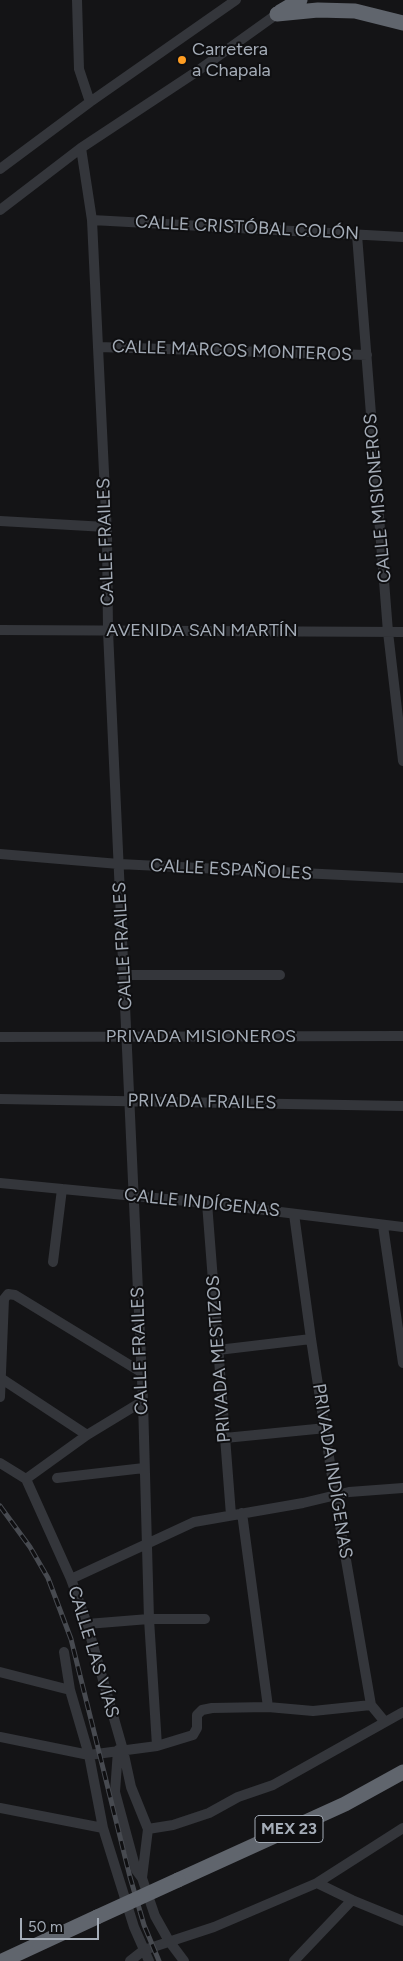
<!DOCTYPE html>
<meta charset="utf-8">
<style>
body{margin:0}
#map{position:relative;width:403px;height:1961px;overflow:hidden;background:#141416;font-family:Figtree,sans-serif}
canvas{display:block}
.scale{position:absolute;left:20px;top:1918px;width:79px;height:22px;box-sizing:border-box;border:2px solid #a4acb7;border-top:0;padding-left:6px;font-size:15px;line-height:18px;white-space:nowrap;color:#a4acb7;-webkit-text-stroke:4px #0f0f11;paint-order:stroke}
</style>
<div id="map">
<canvas width="403" height="1961"></canvas>
<div class="scale">50 m</div>
</div>
<script>
const context = document.querySelector('canvas').getContext('2d');
context.lineJoin = 'round';
const shape = rows => new Path2D(rows.map(r => 'M' + r).join(''));
function trace(path, color, width, dash) { context.strokeStyle = color; context.lineWidth = width; context.lineCap = dash ? 'butt' : 'round'; context.setLineDash(dash || []); context.stroke(path); }
function drawText(font, color, halo, rows, align = 'center') {
  context.font = font + ' Figtree,sans-serif'; context.lineWidth = 4; context.setLineDash([]); context.textBaseline = 'middle'; context.strokeStyle = halo; context.fillStyle = color; for (const [text, x, y, turn = 0] of rows) {
    context.save(); context.translate(x, y); context.rotate((+turn || 0) * Math.PI / 180); context.textAlign = isNaN(turn) ? turn : align; if (halo) context.strokeText(text, 0, 0); context.fillText(text, 0, 0); context.restore();
  }
}
const minor = shape([
 [77,0,79,69,90,102],
 [81,148,92,220,98,347,107,535,108,631,143,1401,149,1619,157,1746],
 [0,169,90,102,236,0],
 [0,210,81,148,196,72,277,14],
 [92,220,403,237],
 [357,235,388,632,403,761],
 [98,347,367,355],
 [0,521,106,527],
 [0,630,403,632],
 [0,854,119,864,403,878],
 [124,975,280,975],
 [0,1037,403,1036],
 [0,1099,403,1106],
 [0,1183,207,1203,403,1227],
 [207,1203,231,1515],
 [294,1214,311,1339,335,1496,371,1705,385,1722],
 [383,1226,403,1363],
 [53,1262,62,1189],
 [218,1350,311,1339],
 [2,1379,87,1435],
 [0,1397,4,1299,8,1294,15,1295,141,1372],
 [225,1438,326,1428],
 [0,1463,26,1479],
 [57,1478,144,1468],
 [26,1479,71,1579,87,1624,123,1750,131,1787,148,1829,142,1878,155,1916,169,1941,184,1961],
 [26,1479,87,1435,143,1401],
 [242,1513,268,1707],
 [71,1579,194,1522,303,1503,349,1492,403,1488],
 [87,1624,149,1619,205,1619],
 [64,1652,70,1690,89,1755,103,1828,134,1927,149,1961],
 [0,1672,70,1690],
 [0,1737,89,1755,157,1746,193,1735,197,1728,197,1715,202,1710,212,1708,268,1707,313,1711,371,1705],
 [118,1750,115,1792,136,1870,142,1878],
 [0,1808,103,1828],
 [148,1829,173,1825,209,1813,238,1797,273,1785,403,1712],
 [317,1883,403,1828],
 [130,1961,144,1950,214,1927,317,1883,352,1900,403,1921],
 [294,1961,352,1900]
]);
const highway = shape([
 [280,12,300,0],
 [277,14,318,10,355,11,403,23],
 [178,1880,345,1804,403,1772],
 [2,1961,97,1917]
]);
const rail = shape([
 [0,1506,30,1547,48,1578,71,1639,130,1877,144,1925,159,1961]
]);
const highwayBridge = shape([
 [97,1917,178,1880]
]);
const markers = [
 [182,60,5,"#ff9d22"]
];
const shields = [
 [289,1829,68]
];
const shieldNames = [
 ["MEX 23",289,1829]
];
const poiNames = [
 ["Carretera",192,50],
 ["a Chapala",192,71]
];
const streetNames = [
 ["CALLE CRISTÓBAL COLÓN",247,228,3],
 ["CALLE MARCOS MONTEROS",232,351,2],
 ["CALLE MISIONEROS",378,498,-95],
 ["CALLE FRAILES",106,542,-92],
 ["AVENIDA SAN MARTÍN",202,631],
 ["CALLE ESPAÑOLES",231,870,3],
 ["CALLE FRAILES",123,946,-93],
 ["PRIVADA MISIONEROS",201,1037],
 ["PRIVADA FRAILES",202,1102,1],
 ["CALLE INDÍGENAS",202,1203,6],
 ["CALLE FRAILES",140,1351,-92],
 ["PRIVADA MESTIZOS",219,1359,-94],
 ["PRIVADA INDÍGENAS",332,1471,81],
 ["CALLE LAS VÍAS",93,1652,73]
];
trace(minor, '#34363b', 10);
trace(highway, '#60656d', 15);
trace(rail, '#474a50', 5);
trace(rail, '#0f0f11', 3, [9]);
trace(highwayBridge, '#60656d', 15);
for (const [x, y, r, color] of markers) { const dot = new Path2D(); dot.arc(x, y, r, 0, 2 * Math.PI); context.fillStyle = color; context.fill(dot); trace(dot, '#0f0f11', 2); }
for (const [x, y, w] of shields) { const box = new Path2D(); box.roundRect(x - w / 2, y - 13.5, w, 27, 4); context.fillStyle = '#0f0f11'; context.fill(box); trace(box, '#a4acb7', 1); }
drawText('bold 16px', '#a4acb7', null, shieldNames);
drawText('18px', '#a4acb7', '#0f0f11', poiNames, 'left');
drawText('18px', '#a4acb7', '#0f0f11', streetNames);
</script>
